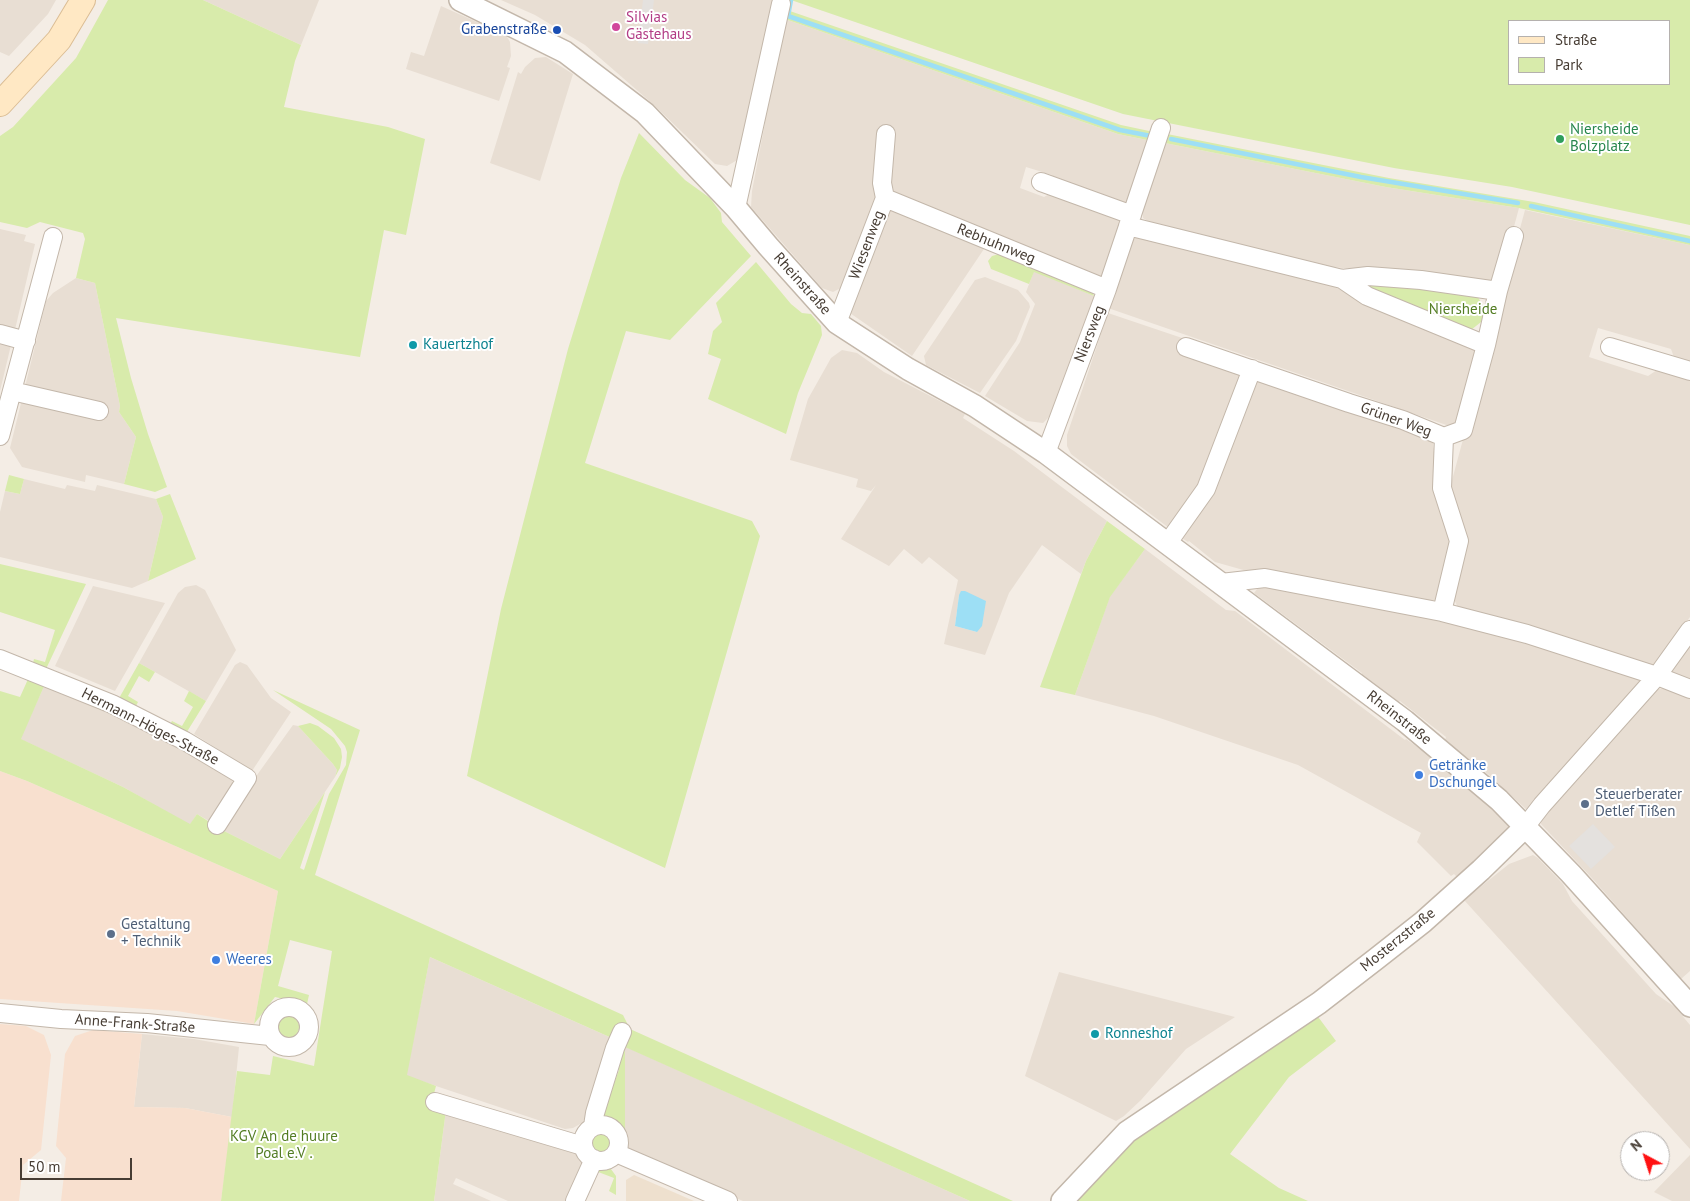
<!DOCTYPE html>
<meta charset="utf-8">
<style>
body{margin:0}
#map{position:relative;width:1690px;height:1201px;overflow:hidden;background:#f4ede5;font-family:"PT Sans",sans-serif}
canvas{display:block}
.legend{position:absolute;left:1508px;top:20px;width:162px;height:65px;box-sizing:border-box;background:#fff;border:1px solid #b5b1ae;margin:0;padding:6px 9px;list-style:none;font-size:15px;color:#473d34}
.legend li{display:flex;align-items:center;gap:10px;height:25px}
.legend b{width:25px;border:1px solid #b5b1ae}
.north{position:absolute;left:1620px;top:1131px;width:50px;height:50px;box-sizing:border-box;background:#fff;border:1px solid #b5b1ae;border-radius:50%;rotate:320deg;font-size:14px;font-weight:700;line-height:20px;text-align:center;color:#473d34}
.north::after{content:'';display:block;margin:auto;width:18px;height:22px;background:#ff1112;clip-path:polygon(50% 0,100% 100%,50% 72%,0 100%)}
.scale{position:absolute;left:20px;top:1158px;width:112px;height:22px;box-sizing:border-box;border:2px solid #473d34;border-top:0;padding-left:6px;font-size:15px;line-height:18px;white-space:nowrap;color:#473d34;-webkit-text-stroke:4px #fff;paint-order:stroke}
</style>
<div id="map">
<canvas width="1690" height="1201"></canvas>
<ul class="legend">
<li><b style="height:6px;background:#ffe8c4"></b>Straße</li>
<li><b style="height:14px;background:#d8ebab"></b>Park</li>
</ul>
<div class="north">N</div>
<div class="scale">50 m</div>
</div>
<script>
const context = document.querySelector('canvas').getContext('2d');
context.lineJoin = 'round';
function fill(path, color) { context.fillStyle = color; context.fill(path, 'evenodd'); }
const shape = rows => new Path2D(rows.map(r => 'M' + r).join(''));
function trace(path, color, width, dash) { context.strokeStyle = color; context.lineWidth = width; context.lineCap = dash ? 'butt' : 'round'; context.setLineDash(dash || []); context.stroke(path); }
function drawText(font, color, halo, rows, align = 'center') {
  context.font = font + ' "PT Sans",sans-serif'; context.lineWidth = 4; context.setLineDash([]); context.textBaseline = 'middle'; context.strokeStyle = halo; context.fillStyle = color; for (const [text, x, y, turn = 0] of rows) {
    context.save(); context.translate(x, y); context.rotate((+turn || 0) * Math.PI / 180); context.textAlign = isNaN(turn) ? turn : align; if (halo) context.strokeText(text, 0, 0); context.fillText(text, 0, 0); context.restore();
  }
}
const residential = shape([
 [0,0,56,0,48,14,9,56,0,52],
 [203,0,319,0,301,45],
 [501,0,777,0,739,159,727,166,715,164,654,105,585,45,535,15],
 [441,6,506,35,510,42,511,56,507,67,510,68,499,101,406,69,411,52,424,56],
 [782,18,1118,134,1152,141,1131,199,1120,205,1054,182,1052,175,1026,167,1020,188,1044,197,1051,193,1116,215,1122,227,1103,282,877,192,870,223,843,287,833,292,822,288,751,207,752,191,765,123,761,121],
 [546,57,573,74,540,181,490,163,518,72,521,74,525,67,535,58],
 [1165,143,1386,187,1519,208,1501,275,1497,280,1489,282,1322,266,1149,222,1143,218,1142,207],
 [897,207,988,243,912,356,847,311,857,296,855,292,886,214],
 [1525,210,1690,245,1690,367,1676,363,1671,349,1598,328,1589,357,1648,376,1660,368,1690,377,1690,617,1653,668,1458,608,1454,599,1448,495],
 [0,229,26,235,24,241,35,244,14,334,0,331],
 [1143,236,1318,280,1472,347,1477,353,1455,428,1108,308,1130,243,1136,237],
 [1034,271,1094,296,1096,301,1054,412,1043,423,1027,421,985,396,1020,342,1035,304,1026,292],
 [985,277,1018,290,1029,303,1030,307,1016,341,980,393,926,365,924,356,975,280],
 [76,278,95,283,120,406,119,412,136,437,124,484,86,475,85,482,22,467,10,448,46,301,53,293],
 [1108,313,1188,340,1242,374,1202,486,1169,528,1071,454,1067,446,1067,435],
 [0,343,11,345,0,391],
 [842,350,857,353,884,372,965,414,963,418,1014,451,1107,521,1086,561,1081,574,1042,545,1009,593,985,655,944,644,958,580,929,557,922,564,904,549,889,566,841,539,876,485,871,491,856,487,858,479,790,460,808,399,831,358],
 [959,595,977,632,955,626],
 [1255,379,1419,431,1433,443,1437,482,1453,535,1445,586,1435,600,1420,604,1254,573,1215,562,1189,541,1188,542,1180,537],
 [24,479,65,489,67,485,95,491,97,485,156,499,163,517,148,581,132,588,0,557,0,512,5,491,20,494],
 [1145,549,1226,610,1235,611,1405,740,1406,739,1471,785,1511,825,1458,878,1454,874,1451,876,1417,842,1421,833,1298,765,1154,716,1075,695,1110,596],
 [1264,580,1443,615,1644,681,1527,810,1489,775,1445,740,1446,737,1400,701,1398,703,1361,676,1362,673,1254,593],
 [196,585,205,590,236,650,206,701,139,663,178,593,185,587],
 [93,586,165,603,115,691,55,666],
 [1690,639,1690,680,1667,671],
 [240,662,247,665,271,698,291,712,252,771,194,734,235,665],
 [45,684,76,695,184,750,232,780,233,785,209,821,197,814,190,825,123,787,20,739],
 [1667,688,1690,696,1690,971,1681,979,1591,877,1541,824,1542,816,1651,690],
 [293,725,298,726,333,764,337,770,335,777,280,859,222,830,257,775],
 [1533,855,1538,858,1563,884,1572,901,1656,994,1675,1007,1690,1025,1690,1149,1464,900,1509,864],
 [430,957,614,1039,587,1115,582,1123,573,1128,565,1129,406,1076],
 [1059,972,1235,1017,1186,1049,1141,1100,1124,1116,1116,1121,1025,1076],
 [142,1034,194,1039,239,1047,232,1117,185,1108,134,1107],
 [624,1046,970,1201,743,1201,629,1151,625,1145],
 [446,1110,581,1155,584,1162,570,1201,508,1201,456,1178,453,1184,491,1201,434,1201],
 [1690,1155,1690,1201,1672,1201,1654,1192]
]);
const commercial = shape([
 [0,771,27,781,278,891,254,1024,177,1011,0,999],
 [0,1024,26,1026,44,1035,51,1055,41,1150,23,1165,19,1201,0,1201],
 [93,1030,142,1034,134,1107,185,1108,232,1117,221,1201,61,1201,66,1158,56,1146,65,1054,75,1036]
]);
const education = shape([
 [634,1175,694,1201,626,1201,626,1180]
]);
const green = shape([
 [108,0,203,0,301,45,295,61,284,107,388,127,425,139,406,235,384,230,360,357,116,318,131,378,148,434,167,487,155,492,124,484,136,437,119,412,120,406,95,283,76,278,85,239,83,233,40,222,27,228,0,222,0,136,13,127,76,58],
 [791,0,1690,0,1690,225,1512,187,1394,168,1123,114],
 [1509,21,1669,21,1669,84,1509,84],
 [784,9,1121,125,1154,132,1152,141,1118,134,782,18],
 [639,133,685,180,710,198,721,213,722,222,751,256,670,340,626,331,585,463,752,521,760,536,665,868,467,776,501,609,568,349,621,178],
 [1167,134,1389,178,1534,202,1690,236,1690,245,1519,208,1386,187,1165,143],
 [1003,253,1091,288,1094,296,1034,272,1029,284,991,269,988,261,992,256],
 [756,262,791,304,802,313,811,314,821,326,822,335,798,393,786,434,708,399,721,359,708,354,713,331,722,322,716,303],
 [1363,283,1476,294,1484,307,1483,316,1481,322,1471,330,1365,290],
 [9,475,24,479,20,494,5,491],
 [170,494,196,559,148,581,163,517,156,499],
 [1107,521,1145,549,1110,597,1075,695,1040,687,1086,561],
 [0,564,86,584,46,669,33,663,34,659,45,662,55,630,0,612],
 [139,663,155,672,149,682,139,676,128,696,138,702,135,708,118,700],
 [29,677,45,684,21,739,123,787,190,824,197,814,222,830,280,859,325,792,300,868,304,870,329,794,346,765,347,752,345,746,331,729,273,690,360,730,315,875,623,1015,630,1029,1013,1201,970,1201,625,1047,625,1140,613,1124,604,1120,599,1115,606,1105,619,1070,616,1067,614,1039,430,957,407,1075,436,1086,431,1105,446,1110,434,1201,221,1201,237,1071,270,1075,273,1056,314,1066,332,951,290,940,278,986,309,995,307,1004,275,997,254,1024,278,891,27,781,0,771,0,691,20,697],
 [189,691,206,701,185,735,169,726,172,721,182,726,193,707,184,701],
 [310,723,318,726,334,738,341,749,342,757,340,768,335,777,337,770,333,764,298,726],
 [1316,1014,1336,1041,1289,1077,1230,1154,1279,1188,1308,1201,1070,1201,1083,1186,1147,1128],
 '277 1027a11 11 0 1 1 22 0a11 11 0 1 1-22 0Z',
 '590 1143a11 11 0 1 1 22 0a11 11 0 1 1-22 0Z',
 [605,1163,608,1165,616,1176,616,1195,609,1191,614,1178,593,1170]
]);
const parking = shape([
 [643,0,654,0,648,44,638,43],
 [1593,824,1615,847,1591,869,1569,846]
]);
const water = shape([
 [961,591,965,591,986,601,982,626,977,632,955,626,959,595]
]);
const stream = shape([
 [791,0,788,16,1120,130,1151,136],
 [1171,139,1361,177,1518,203],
 [1531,206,1690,241]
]);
const minor = shape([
 [1041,182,1132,215],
 [885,198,1107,289],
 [736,208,781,4],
 [1128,226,1342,279,1368,276,1421,280,1498,291,1486,345],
 [1342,279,1367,296,1486,345,1463,430,1444,437],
 [1498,291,1514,236],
 [837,323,885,198,882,183,886,134],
 [0,334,26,341],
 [1186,347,1349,403,1403,420,1444,437,1442,488,1459,541,1442,612],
 [1610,347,1690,371],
 [12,391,99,411],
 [0,436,53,237],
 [1046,453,1107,289,1161,128],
 [1167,544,1206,489,1252,369],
 [1221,583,1265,578,1442,612,1527,634,1657,676,1690,689],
 [0,659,112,704,185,741,247,778,217,825],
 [1525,827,1542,805,1657,676,1690,630],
 '269 1027a20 20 0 1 1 40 0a20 20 0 1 1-40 0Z',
 [0,1013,61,1019,147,1023,270,1036],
 [435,1102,583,1146],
 '583 1143a18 18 0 1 1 36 0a18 18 0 1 1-36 0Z',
 [593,1126,595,1113,615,1048,622,1032],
 [616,1153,728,1201],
 [575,1201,594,1159]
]);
const tertiary = shape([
 [460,0,565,52,645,113,736,208,768,246,837,323,908,369,975,406,1046,453,1405,721,1499,800,1571,874,1690,1006],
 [1062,1201,1127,1132,1319,1003,1376,959,1423,922,1481,870,1525,827]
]);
const secondary = shape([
 [0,104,59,40,83,0]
]);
const markers = [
 [616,27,5,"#d1479c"],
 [557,30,5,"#1a4fb4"],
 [1560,139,5,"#2e9e5b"],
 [413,345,5,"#0f9aa8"],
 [1419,775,5,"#3f7fe0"],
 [1585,804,5,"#5c6f8a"],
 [111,934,5,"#5c6f8a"],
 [216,960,5,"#3f7fe0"],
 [1095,1034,5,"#0f9aa8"]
];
const hotelNames = [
 ["Silvias",626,18],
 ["Gästehaus",626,35]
];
const transitNames = [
 ["Grabenstraße",547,30]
];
const leisureNames = [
 ["Niersheide",1570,130],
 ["Bolzplatz",1570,147]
];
const streetNames = [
 ["Rebhuhnweg",996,244,22],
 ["Wiesenweg",867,245,-69],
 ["Rheinstraße",802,284,48],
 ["Niersweg",1090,334,-69],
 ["Grüner Weg",1396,420,20],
 ["Rheinstraße",1399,718,38],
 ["Hermann-Höges-Straße",150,727,27],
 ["Mosterzstraße",1398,940,-39],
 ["Anne-Frank-Straße",135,1024,4]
];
const parkNames = [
 ["Niersheide",1463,310],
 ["KGV An de huure",284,1137],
 ["Poal e.V .",284,1154]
];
const cultureNames = [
 ["Kauertzhof",423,345],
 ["Ronneshof",1105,1034]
];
const shopNames = [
 ["Getränke",1429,766],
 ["Dschungel",1429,783],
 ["Weeres",226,960]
];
const serviceNames = [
 ["Steuerberater",1595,795],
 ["Detlef Tißen",1595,812],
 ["Gestaltung",121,925],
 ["+ Technik",121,942]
];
fill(residential, '#e8ded3');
fill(commercial, '#f8e0cf');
fill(education, '#eee0ce');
fill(green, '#d8ebab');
fill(parking, '#e4e1de');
fill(water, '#9ddff5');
trace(stream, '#9ddff5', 4.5);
trace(minor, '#c3b7aa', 20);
trace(tertiary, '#c3b7aa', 24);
trace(secondary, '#dbbd94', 26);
trace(minor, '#fff', 18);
trace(tertiary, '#fff', 21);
trace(secondary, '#ffe8c4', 24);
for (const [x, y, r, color] of markers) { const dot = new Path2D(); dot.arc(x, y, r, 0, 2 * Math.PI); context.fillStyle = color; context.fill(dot); trace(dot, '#fff', 2); }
drawText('15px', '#b23c85', '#fff', hotelNames, 'left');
drawText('15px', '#164399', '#fff', transitNames, 'right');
drawText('15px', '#27864d', '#fff', leisureNames, 'left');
drawText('15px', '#473d34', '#fff', streetNames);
drawText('15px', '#537d23', '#fff', parkNames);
drawText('15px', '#0d838f', '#fff', cultureNames, 'left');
drawText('15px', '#366cbe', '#fff', shopNames, 'left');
drawText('15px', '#4e5e75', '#fff', serviceNames, 'left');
</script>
